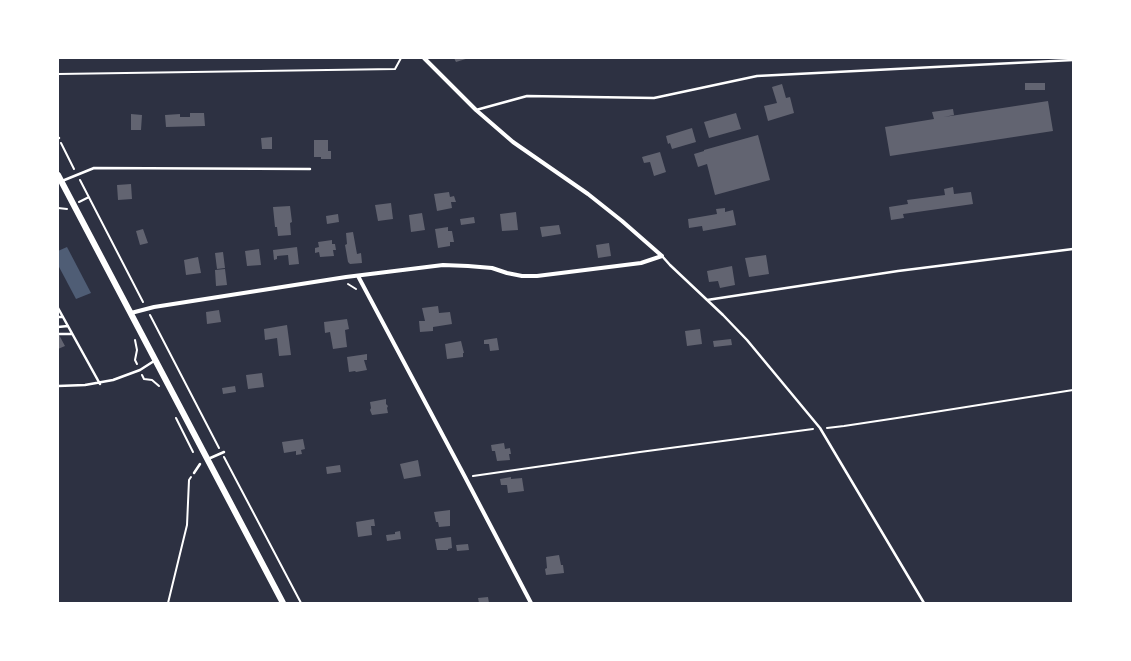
<!DOCTYPE html>
<style>
body{margin:0}
#map{position:relative;width:1131px;height:661px;overflow:hidden;background:#2d3142;font-family:Commissioner,sans-serif}
canvas{display:block}
.frame{position:absolute;inset:0;border:59px solid #fff;pointer-events:none}
</style>
<div id="map">
<canvas width="1131" height="661"></canvas>
<div class="frame"></div>
</div>
<script>
const context = document.querySelector('canvas').getContext('2d');
context.lineJoin = 'round';
function fill(path, color) { context.fillStyle = color; context.fill(path, 'evenodd'); }
const shape = rows => new Path2D(rows.map(r => 'M' + r).join(''));
function trace(path, color, width, dash) { context.strokeStyle = color; context.lineWidth = width; context.lineCap = dash ? 'butt' : 'round'; context.setLineDash(dash || []); context.stroke(path); }
const water = shape([
 [67,247,91,293,76,299,58,265,58,251]
]);
const building = shape([
 [454,58,469,58,456,62],
 [1025,83,1045,83,1045,90,1025,90],
 [782,84,786,98,790,97,794,113,768,121,764,106,777,103,772,87],
 [1048,101,1053,131,890,156,885,127,934,119,932,112,953,109,954,115,944,117],
 [190,113,204,113,205,126,166,127,165,115,180,114,180,117,190,117],
 [736,113,741,129,709,138,704,122],
 [131,114,142,115,141,130,131,130],
 [692,128,696,142,672,149,670,143,668,144,666,136],
 [758,135,770,180,715,195,707,164,698,167,694,154,704,151,704,150],
 [272,137,272,149,262,149,261,138],
 [314,140,328,140,328,151,331,151,331,159,321,159,321,157,314,157],
 [660,152,666,172,654,176,650,162,644,163,642,157],
 [131,184,132,199,118,200,117,185],
 [953,187,954,194,971,192,973,204,903,214,904,218,891,220,889,207,908,204,907,200,945,195,944,189],
 [449,192,450,197,454,196,456,202,451,202,452,208,437,211,434,194],
 [391,203,393,219,378,221,375,205],
 [290,206,292,222,290,223,291,235,278,236,277,227,275,227,273,207],
 [725,208,725,212,733,210,736,225,703,231,702,226,689,228,688,219,717,214,716,209],
 [516,212,518,230,502,231,500,214],
 [422,213,425,230,411,232,409,215],
 [338,214,339,222,327,224,326,216],
 [474,217,475,223,461,225,460,219],
 [559,225,561,234,542,237,540,227],
 [448,227,448,231,452,231,454,242,450,242,450,246,438,248,435,229],
 [143,229,148,243,140,245,136,231],
 [353,232,357,254,361,253,362,263,350,264,348,262,345,245,347,244,346,233],
 [332,240,332,244,335,244,336,250,333,250,334,256,320,257,319,252,315,253,315,248,319,247,318,242],
 [609,243,611,256,598,258,596,245],
 [297,247,299,264,289,265,288,255,277,256,277,259,274,260,273,250],
 [259,249,261,265,247,266,245,251],
 [223,252,225,268,217,269,215,253],
 [766,255,769,274,749,277,745,258],
 [198,257,201,273,186,275,184,260],
 [732,266,735,285,720,288,718,281,709,282,707,271],
 [225,269,227,285,216,286,215,270],
 [438,306,439,313,450,312,452,324,433,327,433,331,420,332,419,321,425,321,422,308],
 [219,310,221,322,207,324,206,312],
 [347,319,349,329,345,330,347,347,333,349,330,332,325,333,324,322],
 [287,325,291,355,279,356,277,338,265,340,264,329],
 [700,329,702,344,687,346,685,331],
 [58,333,65,346,58,349],
 [497,338,499,350,490,351,489,344,484,344,484,340],
 [731,339,732,345,714,347,713,341],
 [461,341,464,353,463,353,463,357,447,359,445,344],
 [367,354,367,360,364,360,367,370,356,372,355,371,349,372,347,357],
 [262,373,264,387,248,389,246,375],
 [235,386,236,392,223,394,222,388],
 [386,399,386,404,388,406,387,408,388,413,372,415,370,410,371,408,370,402],
 [303,439,305,449,301,450,302,454,296,455,296,451,284,453,282,442],
 [504,443,505,449,510,448,511,454,509,454,510,460,497,461,495,451,492,451,491,445],
 [418,460,421,476,404,479,400,464],
 [340,465,341,472,327,474,326,467],
 [511,477,511,479,522,478,524,491,508,493,507,485,501,485,500,479],
 [450,510,450,526,439,527,438,522,436,522,434,512],
 [374,519,375,526,371,526,372,535,358,537,356,522],
 [400,531,401,539,387,541,386,535,395,534,395,532],
 [451,537,452,548,448,549,448,550,437,550,435,539],
 [468,544,469,550,457,551,456,545],
 [559,555,561,565,563,565,564,573,546,575,545,569,547,568,546,557],
 [488,597,489,603,479,603,478,598]
]);
const path = shape([
 [58,74,395,69,401,58],
 [61,143,74,169],
 [80,180,143,302],
 [79,202,89,197],
 [58,208,67,209],
 [348,284,356,289],
 [150,315,219,448],
 [135,340,137,350,135,360,137,364],
 [142,375,144,379,152,380,159,386],
 [176,418,193,452],
 [827,428,844,426,897,418,1073,390],
 [224,457,301,603],
 [473,476,640,452,813,429],
 [168,603,187,525,189,480,191,477]
]);
const service = shape([
 [476,110,527,96,654,98,757,76,1073,60],
 [58,138,59,138],
 [62,181,94,168,310,169],
 [662,256,670,265,723,315,747,340,820,428,924,603],
 [707,300,898,271,1073,249],
 [58,308,100,384],
 [58,317,63,317],
 [58,327,68,326],
 [59,334,72,334],
 [58,386,85,385,113,380,140,370,154,361],
 [208,459,224,452],
 [194,473,200,464]
]);
const minor = shape([
 [424,58,476,110,513,142,588,194,622,221,662,256],
 [358,276,465,477,531,603],
 [131,313,154,307,346,277,443,265,468,266,492,268,507,273,522,276,537,276,641,263,662,256]
]);
const secondary = shape([
 [58,175,283,603]
]);
fill(water, '#4f5d75');
fill(building, '#626471');
trace(path, '#fff', 2);
trace(service, '#fff', 2.5);
trace(minor, '#fff', 4);
trace(secondary, '#fff', 6);
</script>
